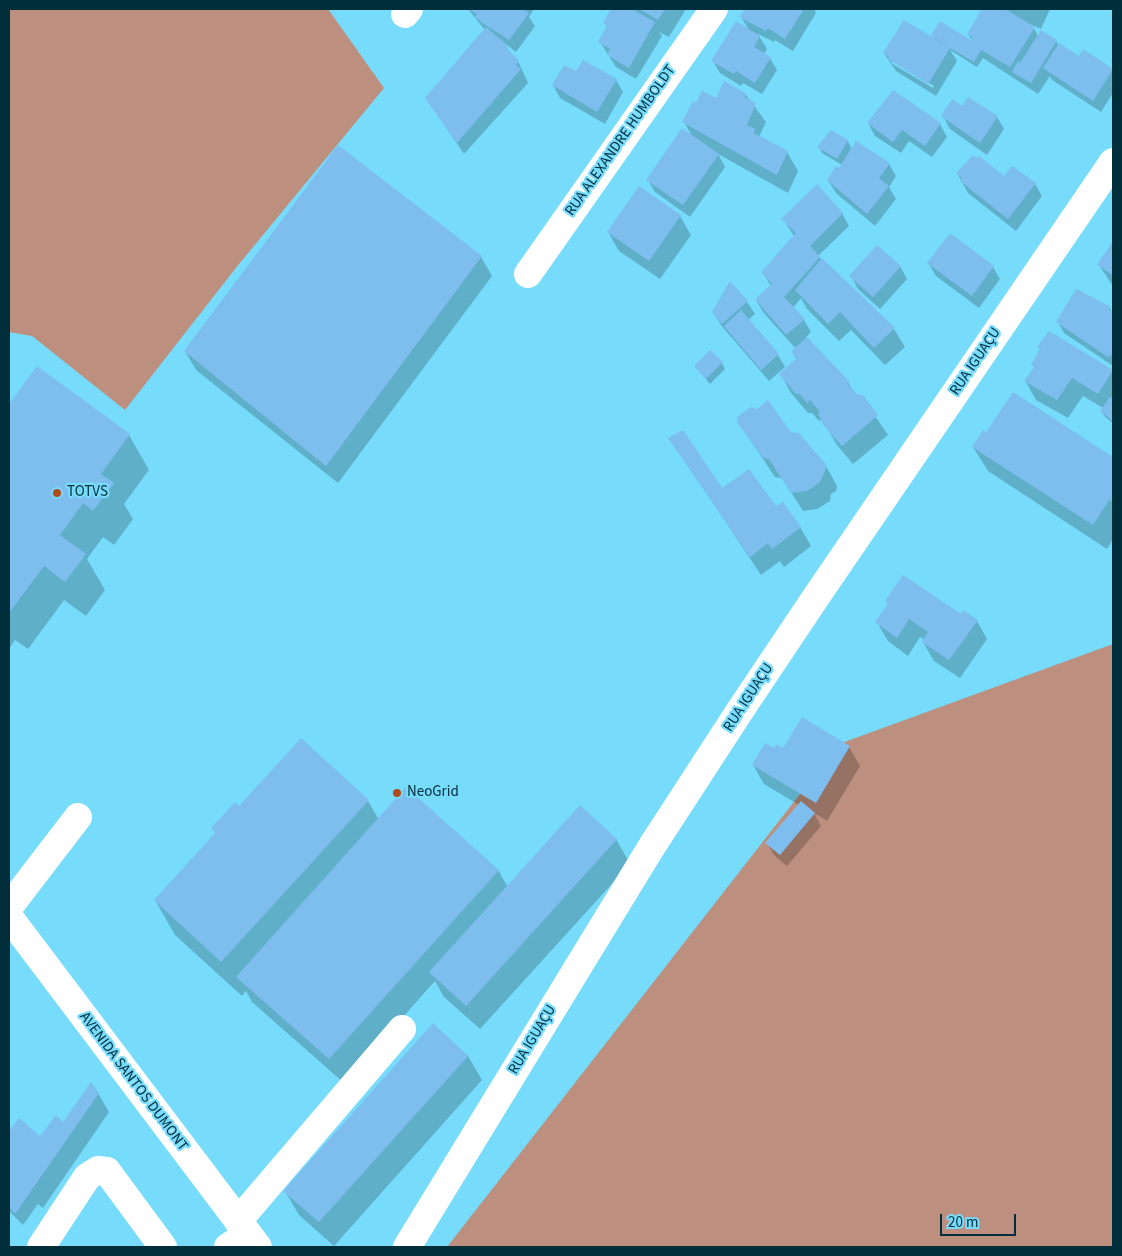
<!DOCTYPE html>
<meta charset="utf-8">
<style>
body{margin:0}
#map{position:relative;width:1122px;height:1256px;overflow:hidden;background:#77dbfc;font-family:"Source Sans 3",sans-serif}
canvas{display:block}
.frame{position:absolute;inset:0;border:10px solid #002e3b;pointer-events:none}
.scale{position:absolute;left:940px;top:1214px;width:76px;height:22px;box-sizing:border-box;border:2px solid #002e3b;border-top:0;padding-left:6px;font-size:15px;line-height:18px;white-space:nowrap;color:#002e3b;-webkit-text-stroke:4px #77dbfc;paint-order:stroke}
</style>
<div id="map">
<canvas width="1122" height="1256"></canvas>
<div class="frame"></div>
<div class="scale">20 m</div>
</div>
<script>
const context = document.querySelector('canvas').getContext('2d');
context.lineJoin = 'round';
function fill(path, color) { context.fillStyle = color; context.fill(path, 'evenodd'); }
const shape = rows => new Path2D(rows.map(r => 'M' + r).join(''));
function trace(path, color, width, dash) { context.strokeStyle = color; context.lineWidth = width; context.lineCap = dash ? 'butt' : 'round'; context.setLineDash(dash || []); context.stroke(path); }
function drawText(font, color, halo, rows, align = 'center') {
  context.font = font + ' "Source Sans 3",sans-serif'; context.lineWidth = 4.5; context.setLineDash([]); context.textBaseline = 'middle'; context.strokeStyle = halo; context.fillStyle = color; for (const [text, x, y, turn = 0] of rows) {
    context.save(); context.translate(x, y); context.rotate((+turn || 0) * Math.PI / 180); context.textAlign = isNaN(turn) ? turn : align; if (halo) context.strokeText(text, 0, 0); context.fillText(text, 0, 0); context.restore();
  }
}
const green = shape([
 [9,9,328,9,384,88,235,269,125,410,32,336,9,332],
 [1113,644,1113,1247,447,1247,839,744]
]);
const shadow = shape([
 [468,9,534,9,529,17,535,26,516,52,504,43,510,54,518,61,528,83,464,154,426,98,485,30],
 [613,9,686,9,669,37,659,32,662,36,636,79,616,67,600,42,608,29,605,23],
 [746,9,814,9,816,13,793,51,775,40,774,42,758,34,767,49,764,54,770,58,777,70,762,94,743,83,741,86,720,73,713,61,749,30,741,17],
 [983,9,1050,9,1041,29,1032,25,1038,36,1056,41,1059,46,1079,58,1083,51,1113,70,1113,93,1101,112,1052,80,1050,76,1038,94,983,58,977,67,950,50,957,61,936,96,896,71,884,53,936,41,933,35,973,43,968,34],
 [893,61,934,86,933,88,891,63],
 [576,73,616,80,623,92,605,124,560,98,553,85],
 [746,95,766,122,759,137,787,152,798,171,788,193,718,154,725,167,690,217,655,192,648,180,692,136,684,122,697,104],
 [963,108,997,117,1004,129,987,155,950,129,943,116],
 [868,123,940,124,947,137,932,157,909,141,901,153,875,136],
 [831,132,848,141,852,150,889,164,896,176,889,187,896,199,875,226,836,193,828,180,842,165,822,153,819,147],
 [338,146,481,257,492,276,338,483,196,370,185,351],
 [957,173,1004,178,1035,184,1042,196,1016,231,968,193],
 [640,188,680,216,691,235,660,279,619,251,608,232],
 [842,213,849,226,818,256,894,329,905,347,885,365,851,330,839,341,807,309,801,298,793,308,804,320,811,332,806,337,848,382,856,395,862,397,888,435,853,464,837,445,822,419,819,421,812,413,808,413,791,393,781,375,797,360,792,352,796,349,763,312,756,300,771,286,762,272,794,236,783,219],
 [1113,241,1113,286,1099,265],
 [929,264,993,267,1000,279,979,308,936,276],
 [900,266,907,279,880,309,858,289,851,276],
 [730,283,747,302,755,314,748,320,778,355,785,367,769,381,721,325,713,312],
 [1079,290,1101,306,1110,308,1113,314,1113,366,1064,333,1057,320],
 [1049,333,1112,371,1113,423,1105,417,1101,411,1103,408,1083,396,1068,418,1036,400,1026,382,1035,368,1032,364],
 [722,363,725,369,710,384,695,366],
 [37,367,129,435,149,470,124,504,133,519,114,545,103,537,87,559,105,590,86,616,64,600,28,649,15,640,9,649,9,406],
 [1013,393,1113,459,1113,539,1107,549,988,471,973,447,987,434],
 [757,410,790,433,826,466,837,486,836,491,831,494,830,501,817,509,803,511,782,478,775,477,738,422],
 [670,438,722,489,776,508,800,527,811,546,784,567,780,561,761,575],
 [886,601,961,615,977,621,987,639,960,678,934,661,923,642,925,640,920,637,908,656,888,641,877,622,888,605],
 [802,719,849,747,860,766,827,821,814,813,821,826,787,866,774,855,767,843,799,805,764,784,753,765,774,750,784,750],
 [368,801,379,820,498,870,508,887,616,839,630,864,480,1029,444,997,435,981,344,1083,252,1002,246,991,242,996,175,935,155,900,239,807],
 [433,1025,468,1056,482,1080,334,1246,299,1215,285,1191],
 [98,1093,109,1112,43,1208,38,1204,23,1225,9,1211,9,1133,19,1120,40,1138,64,1124]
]);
const building = shape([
 [469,9,523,9,529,13,509,40,481,22,475,17,477,14],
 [611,9,632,9,655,22,629,68,607,55,610,49,598,42,607,26,603,23],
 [640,9,665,9,658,20],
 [745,9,804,9,785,39,768,28,766,31,739,17],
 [982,9,1005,9,1035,27,1010,67,981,50,974,62,950,48,928,84,888,59,889,57,883,53,904,20,949,47,931,35,940,21,971,40,972,37,967,34],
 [736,21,760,36,754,47,771,57,755,83,736,71,734,74,711,61],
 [486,27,507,45,505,47,519,60,516,65,521,69,457,143,425,98],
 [1041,30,1057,40,1031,83,1012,72,1018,61,1020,63],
 [1059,43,1079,56,1083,49,1113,69,1093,101,1043,68],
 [583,60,617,79,597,112,552,85,564,65,576,71],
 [724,81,747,94,745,97,756,103,747,125,755,129,754,133,788,151,777,175,682,122,693,101,696,103,702,91,716,98],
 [893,90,941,123,925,146,902,130,893,142,867,123],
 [968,97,998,116,980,143,941,116,952,99,962,106],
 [682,128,719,154,683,205,646,180],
 [831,130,848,140,837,159,817,147],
 [856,141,890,163,879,178,889,186,867,214,827,180,836,166,839,168],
 [338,145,482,256,326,466,184,351],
 [973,155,977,158,979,156,1004,176,1012,166,1036,183,1008,219,960,181,962,178,956,173],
 [817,184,843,213,810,246,820,257,784,297,805,319,786,335,755,299,772,284,761,272,796,233,781,219],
 [639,186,681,215,649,261,607,232],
 [950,233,994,266,972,296,927,263],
 [1113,241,1113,275,1097,265],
 [877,245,901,266,873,297,849,276],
 [822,258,895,328,874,348,840,312,828,324,795,290],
 [730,281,748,301,722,324,712,312],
 [1076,289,1111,307,1109,309,1113,312,1113,354,1108,357,1056,322],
 [741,310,779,354,761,370,724,326],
 [1049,331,1113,370,1098,394,1072,378,1057,400,1024,381,1035,366,1031,364,1041,349,1037,347],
 [807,337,849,381,847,383,857,394,863,395,878,415,842,446,824,426,818,414,820,412,810,400,807,403,800,394,796,394,779,374,797,358,791,351],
 [710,350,723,362,706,379,694,366],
 [37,366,130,434,101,474,114,483,93,511,83,503,60,535,86,554,65,582,44,566,9,613,9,404],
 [1013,392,1113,457,1113,502,1109,500,1093,525,972,447,983,430,986,432],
 [1110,397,1113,400,1113,421,1100,411],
 [768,400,791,432,799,433,827,466,820,482,807,491,791,493,769,459,763,458,737,422,737,417,751,407,757,409],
 [683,430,722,488,749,469,776,506,783,502,801,527,772,549,768,543,750,557,668,438],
 [903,575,961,614,963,610,978,620,949,660,922,642,928,632,909,619,897,638,875,622,888,604,885,601],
 [802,717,850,746,816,803,752,765,765,743,774,748,776,744,783,748],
 [301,738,369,800,221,962,154,900,215,833,211,828,235,802,239,806],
 [406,787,499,870,329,1059,236,977],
 [801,801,815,813,780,855,765,843],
 [580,805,617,839,466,1006,429,972],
 [433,1023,468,1056,319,1222,283,1191],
 [91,1082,99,1093,15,1214,9,1207,9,1131,19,1118,40,1136,56,1115,63,1122]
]);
const minor = shape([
 [405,14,409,9],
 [528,274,714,9],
 [9,907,78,817],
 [238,1221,402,1029],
 [41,1247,87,1177,98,1170,107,1171,163,1247],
 [228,1247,248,1234],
 [407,1247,652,846,741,709,816,597,1113,162]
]);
const major = shape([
 [9,917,258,1247]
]);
const markers = [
 [57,493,5,"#af4a1d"],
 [397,793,5,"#af4a1d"]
];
const streetNames = [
 ["RUA ALEXANDRE HUMBOLDT",621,141,-55],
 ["RUA IGUAÇU",976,362,-56],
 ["RUA IGUAÇU",749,698,-57],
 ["RUA IGUAÇU",533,1040,-59],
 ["AVENIDA SANTOS DUMONT",133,1082,53]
];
const poiNames = [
 ["TOTVS",67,493],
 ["NeoGrid",407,793]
];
fill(green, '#bc8f7e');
fill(shadow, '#0003');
fill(building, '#7dbeef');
trace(minor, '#fff', 28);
trace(major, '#fff', 28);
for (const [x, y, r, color] of markers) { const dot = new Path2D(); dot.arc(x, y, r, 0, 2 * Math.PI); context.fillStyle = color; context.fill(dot); trace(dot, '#77dbfc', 2); }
drawText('15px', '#002e3b', '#77dbfc', streetNames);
drawText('15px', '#002e3b', '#77dbfc', poiNames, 'left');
</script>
